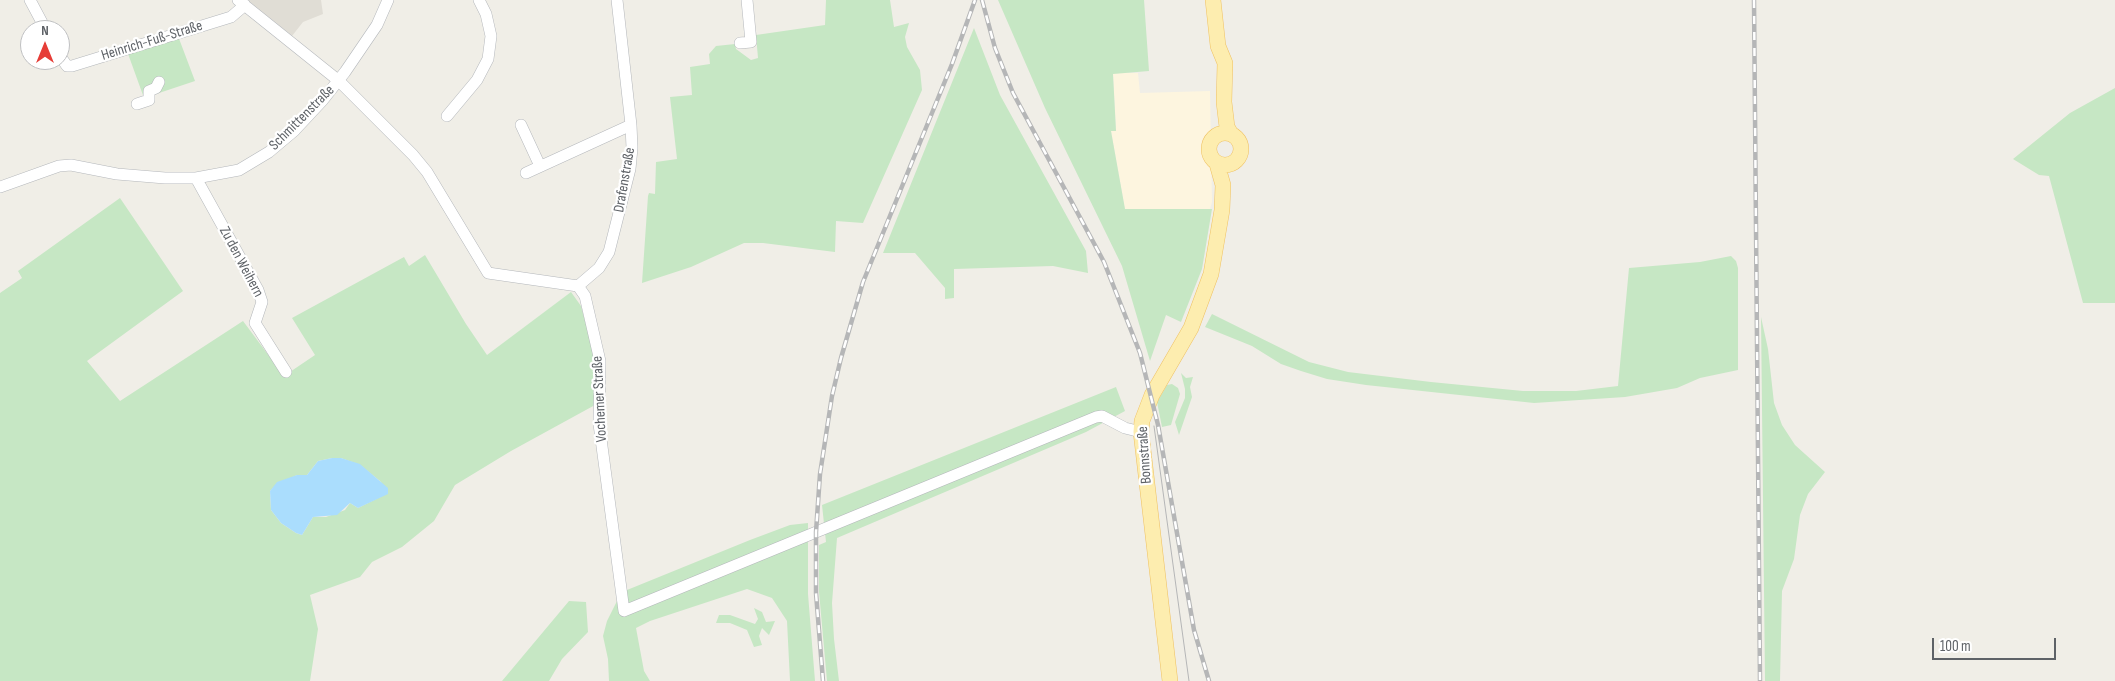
<!DOCTYPE html>
<meta charset="utf-8">
<style>
body{margin:0}
#map{position:relative;width:2115px;height:681px;overflow:hidden;background:#f0eee7;font-family:"Sofia Sans Condensed",sans-serif}
canvas{display:block}
.north{position:absolute;left:20px;top:20px;width:50px;height:50px;box-sizing:border-box;background:#fff;border:1px solid #bfc0c2;border-radius:50%;rotate:0deg;font-size:14px;font-weight:700;line-height:20px;text-align:center;color:#5e6267}
.north::after{content:'';display:block;margin:auto;width:18px;height:22px;background:#e63d37;clip-path:polygon(50% 0,100% 100%,50% 72%,0 100%)}
.scale{position:absolute;left:1932px;top:638px;width:124px;height:22px;box-sizing:border-box;border:2px solid #5e6267;border-top:0;padding-left:6px;font-size:15px;line-height:18px;white-space:nowrap;color:#5e6267;-webkit-text-stroke:4px #fff;paint-order:stroke}
</style>
<div id="map">
<canvas width="2115" height="681"></canvas>
<div class="north">N</div>
<div class="scale">100 m</div>
</div>
<script>
const context = document.querySelector('canvas').getContext('2d');
context.lineJoin = 'round';
function fill(path, color) { context.fillStyle = color; context.fill(path, 'evenodd'); }
const shape = rows => new Path2D(rows.map(r => 'M' + r).join(''));
function trace(path, color, width, dash) { context.strokeStyle = color; context.lineWidth = width; context.lineCap = dash ? 'butt' : 'round'; context.setLineDash(dash || []); context.stroke(path); }
function drawText(font, color, halo, rows, align = 'center') {
  context.font = font + ' "Sofia Sans Condensed",sans-serif'; context.lineWidth = 4.5; context.setLineDash([]); context.textBaseline = 'middle'; context.strokeStyle = halo; context.fillStyle = color; for (const [text, x, y, turn = 0] of rows) {
    context.save(); context.translate(x, y); context.rotate((+turn || 0) * Math.PI / 180); context.textAlign = isNaN(turn) ? turn : align; if (halo) context.strokeText(text, 0, 0); context.fillText(text, 0, 0); context.restore();
  }
}
const commercial = shape([
 [1113,73,1138,73,1140,93,1210,91,1212,202,1210,209,1125,209,1111,131,1116,130]
]);
const education = shape([
 [246,0,321,0,323,14,303,22,292,36]
]);
const green = shape([
 [826,0,890,0,894,27,909,23,905,37,907,47,920,70,922,90,863,223,836,221,835,252,763,243,744,243,691,267,642,283,648,196,649,193,655,194,656,162,677,159,670,97,692,95,690,67,710,64,709,54,716,46,735,44,736,49,751,60,758,58,756,35,825,25],
 [998,0,1144,0,1149,71,1113,74,1116,131,1111,131,1125,209,1212,209,1202,269,1181,322,1166,315,1150,361,1122,266,1045,108],
 [974,28,1000,95,1086,251,1088,273,1053,266,954,269,954,298,945,299,945,288,915,253,883,253],
 [178,36,195,81,144,98,127,51],
 [2115,88,2115,303,2083,303,2049,176,2039,175,2013,159,2070,113],
 [120,198,183,291,87,361,120,401,243,321,284,376,315,355,292,318,404,257,409,266,425,255,466,324,487,355,571,292,581,306,596,361,595,405,511,451,455,485,434,521,402,547,372,562,360,577,310,595,318,629,310,681,0,681,0,293,22,278,18,271],
 [332,458,341,458,360,465,380,481,388,493,358,508,350,503,345,510,326,517,313,517,302,535,296,533,281,523,271,510,270,491,275,486,297,475,307,475,318,461],
 [1731,256,1736,261,1738,268,1738,370,1700,378,1677,388,1625,397,1534,403,1366,385,1327,379,1301,371,1281,364,1252,346,1205,327,1212,314,1309,362,1348,372,1431,382,1523,391,1576,391,1618,386,1629,268,1700,262],
 [1761,317,1768,349,1774,403,1782,425,1795,445,1825,472,1808,494,1800,515,1794,559,1782,591,1780,681,1765,681],
 [1181,373,1186,378,1193,377,1190,387,1192,397,1179,435,1175,422,1185,398,1185,389],
 [1172,384,1178,388,1180,394,1171,425,1162,427,1157,402,1167,385],
 [1116,387,1125,411,1086,432,837,538,832,603,834,639,839,681,827,681,819,592,819,545,826,542,822,505],
 [808,523,808,594,815,681,790,681,787,621,772,598,747,589,650,621,636,628,644,671,650,681,609,681,608,659,603,636,607,621,617,601,627,590,750,540,790,525],
 [569,601,586,602,588,632,562,659,549,681,502,681],
 [754,608,762,612,766,622,775,621,769,635,762,628,759,636,762,645,754,647,747,630,730,623,716,623,719,615,730,615,755,624,758,619]
]);
const water = shape([
 [332,458,341,458,360,464,388,488,388,494,358,508,350,503,337,515,313,517,302,535,296,533,281,523,271,510,270,491,277,482,297,475,307,475,318,461]
]);
const minor = shape([
 [30,0,46,30],
 [238,0,339,81,413,155,427,172,488,273,578,286,585,296,600,361,599,424,624,611,1096,417,1102,416,1125,428,1141,432],
 [740,43,751,42,747,0],
 [60,56,67,66,72,66,231,17,245,5],
 [137,104,149,100,149,91,156,88,159,82],
 [447,116,477,80,488,59,491,36,486,14,479,0],
 [521,125,540,166],
 [526,173,631,125],
 [196,178,258,290,262,302,255,323,286,372],
 [0,187,59,166,71,165,117,174,165,178,196,178,239,170,269,152,294,131,322,101,345,72,377,25,388,0],
 [578,286,599,268,609,252,630,169,632,148,631,125,617,0]
]);
const major = shape([
 [1213,0,1218,46,1225,63,1224,102,1227,127,1231,134],
 '1209 149a16 16 0 1 1 32 0a16 16 0 1 1-32 0Z',
 [1170,681,1141,432,1142,421,1152,395,1191,328,1211,274,1222,210,1223,185,1217,164]
]);
const tram = shape([
 [1154,426,1189,681]
]);
const rail = shape([
 [982,0,995,48,1013,93,1104,262,1140,353,1158,425,1194,630,1209,681],
 [1754,0,1760,681],
 [823,681,816,593,816,532,820,474,832,396,841,358,863,282,952,64,975,0]
]);
const streetNames = [
 ["Heinrich-Fuß-Straße",152,41,-17],
 ["Schmittenstraße",302,118,-45],
 ["Drafenstraße",625,180,-80],
 ["Zu den Weihern",241,262,62],
 ["Vochemer Straße",600,399,-93],
 ["Bonnstraße",1145,455,-94]
];
fill(commercial, '#fdf5df');
fill(education, '#e0ddd5');
fill(green, '#c6e7c4');
fill(water, '#aaddfd');
trace(minor, '#b4b7bb', 12);
trace(major, '#efc161', 16);
trace(minor, '#fff', 11);
trace(major, '#fdedaf', 15);
trace(tram, '#b5b6b7', 1);
trace(rail, '#b5b6b7', 4.5);
trace(rail, '#fff', 2.5, [8]);
drawText('15px', '#5e6267', '#fff', streetNames);
</script>
